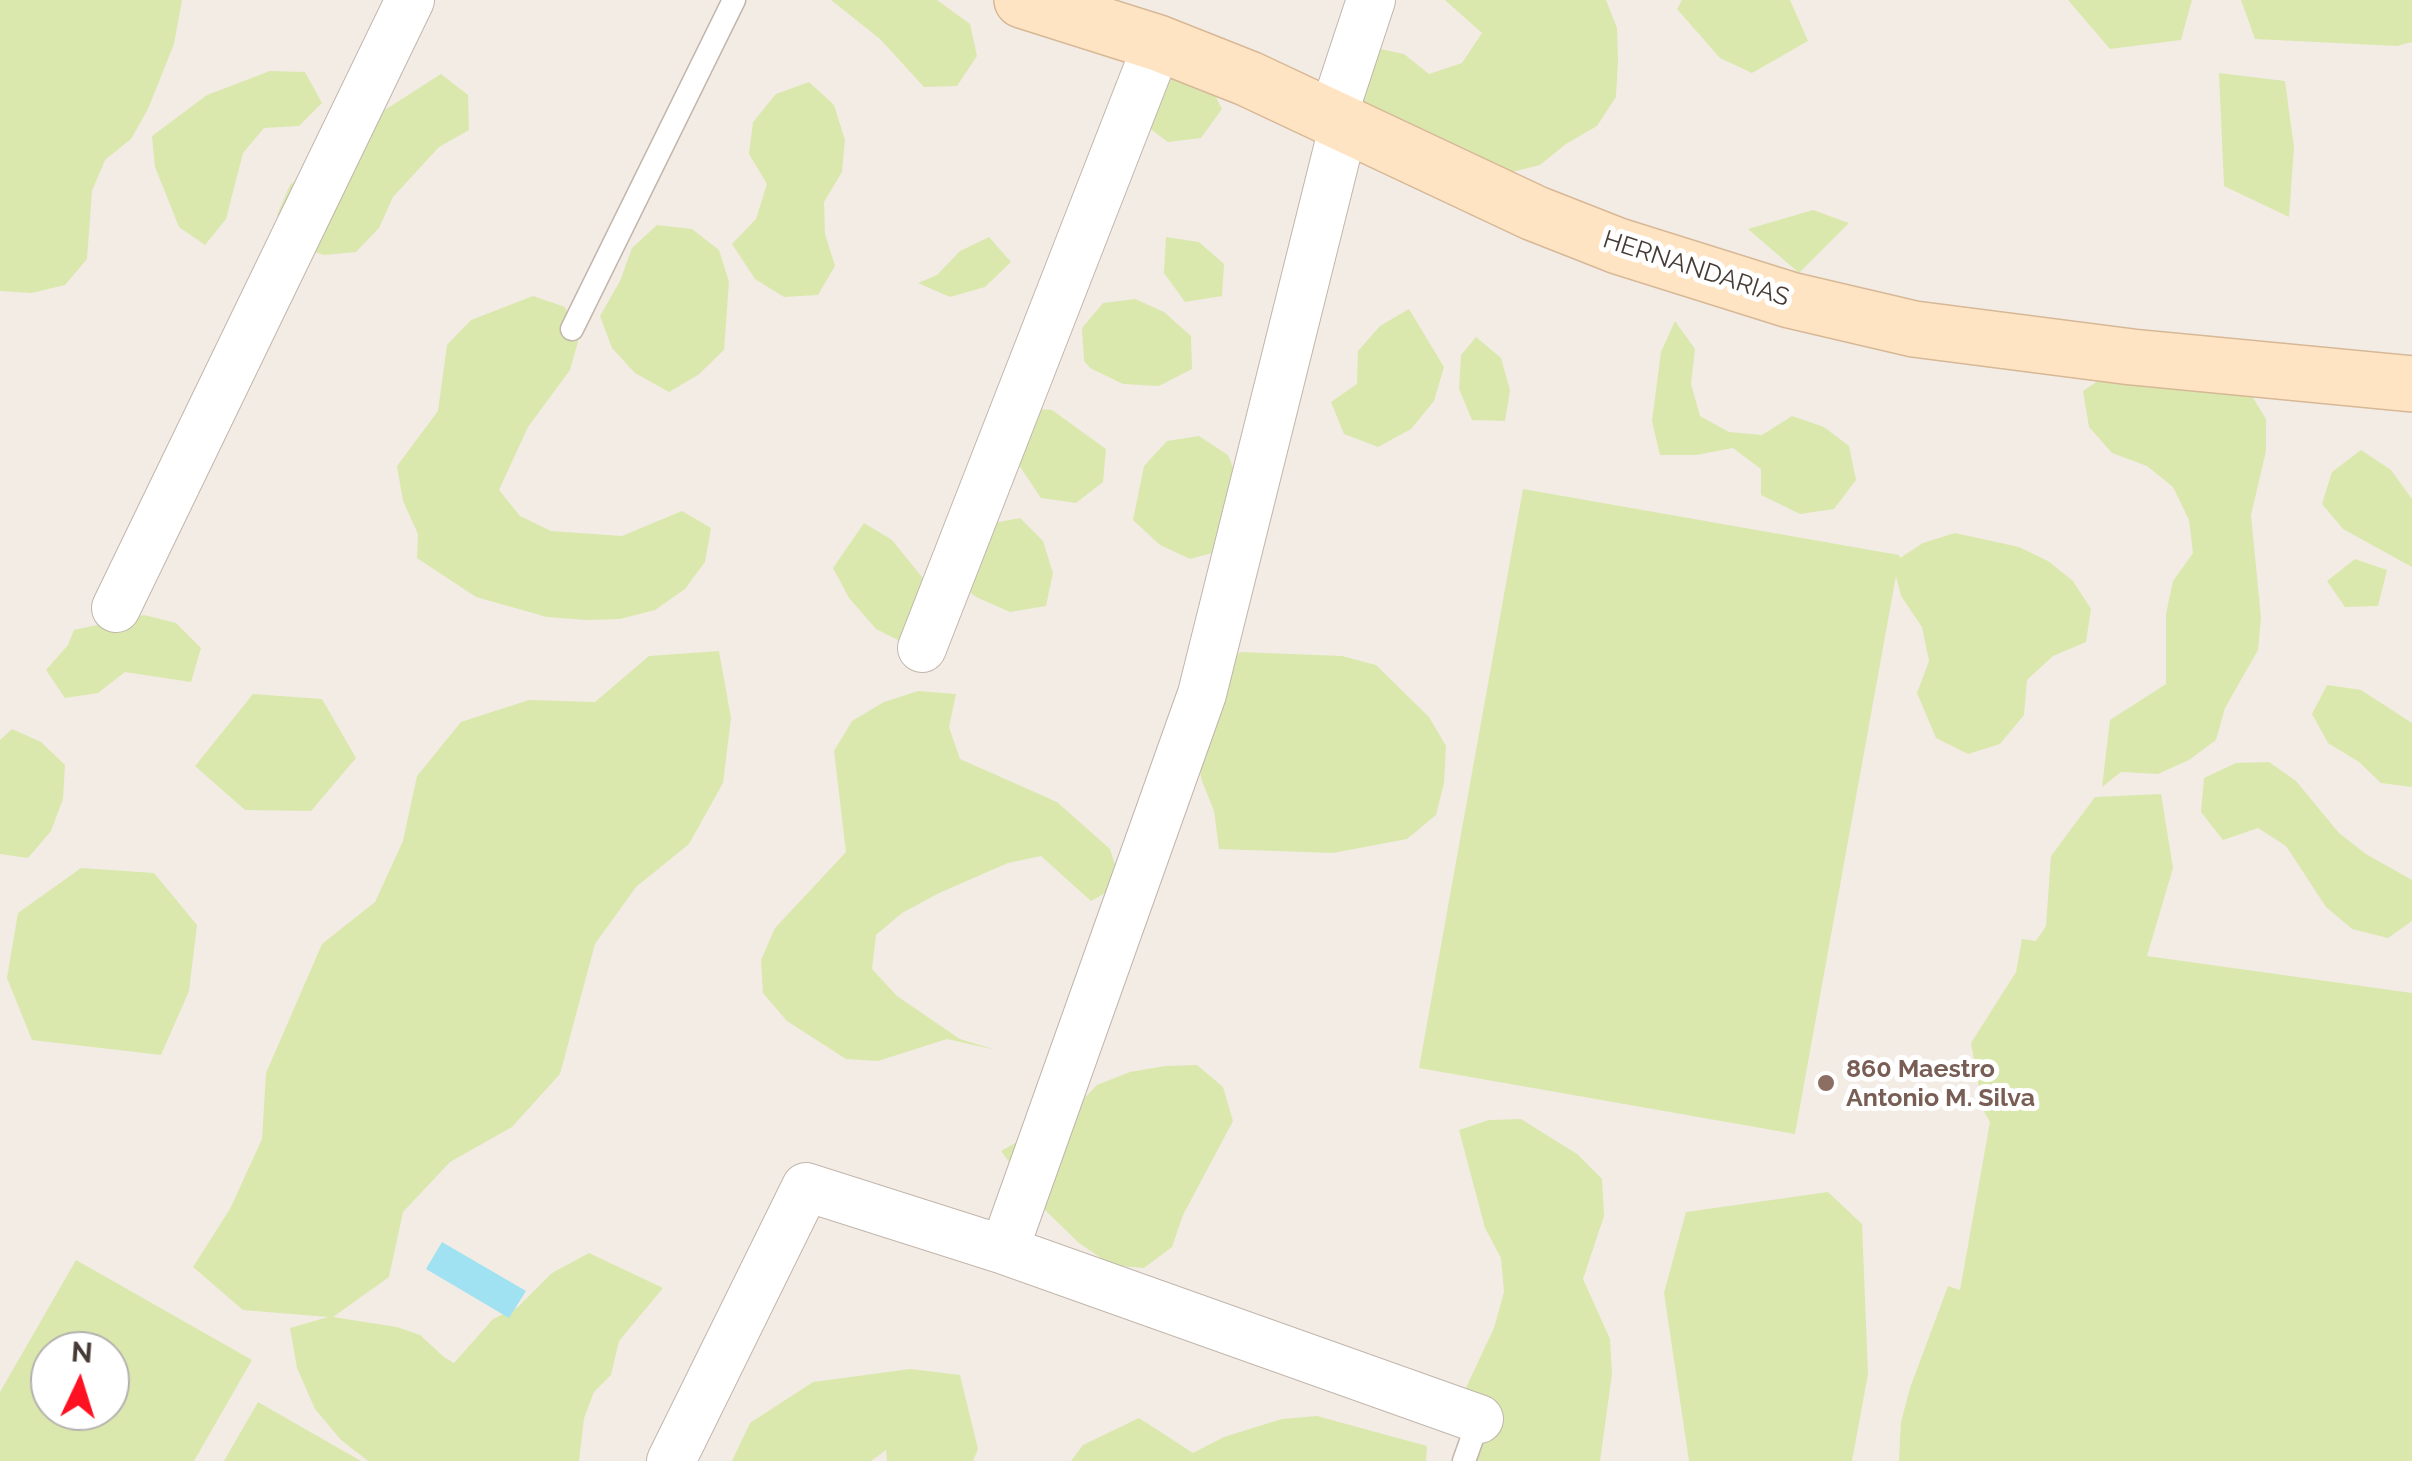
<!DOCTYPE html>
<style>
body{margin:0}
#map{position:relative;width:2412px;height:1461px;overflow:hidden;background:#f3ece5;font-family:Raleway,sans-serif}
canvas{display:block}
.north{position:absolute;left:30px;top:1331px;width:100px;height:100px;box-sizing:border-box;background:#fff;border:2px solid #b5b1ae;border-radius:50%;rotate:4deg;font-size:28px;font-weight:700;line-height:40px;text-align:center;color:#463b35}
.north::after{content:'';display:block;margin:auto;width:35px;height:45px;background:#fe1121;clip-path:polygon(50% 0,100% 100%,50% 72%,0 100%)}
</style>
<div id="map">
<canvas width="2412" height="1461"></canvas>
<div class="north">N</div>
</div>
<script>
const context = document.querySelector('canvas').getContext('2d');
context.lineJoin = 'round';
function fill(path, color) { context.fillStyle = color; context.fill(path, 'evenodd'); }
const shape = rows => new Path2D(rows.map(r => 'M' + r).join(''));
function trace(path, color, width, dash) { context.strokeStyle = color; context.lineWidth = width; context.lineCap = dash ? 'butt' : 'round'; context.setLineDash(dash || []); context.stroke(path); }
function drawText(font, color, halo, rows, align = 'center') {
  context.font = font + ' Raleway,sans-serif'; context.lineWidth = 10; context.setLineDash([]); context.textBaseline = 'middle'; context.strokeStyle = halo; context.fillStyle = color; for (const [text, x, y, turn = 0] of rows) {
    context.save(); context.translate(x, y); context.rotate((+turn || 0) * Math.PI / 180); context.textAlign = isNaN(turn) ? turn : align; if (halo) context.strokeText(text, 0, 0); context.fillText(text, 0, 0); context.restore();
  }
}
const green = shape([
 [0,0,182,0,174,44,148,109,131,139,105,160,92,191,87,259,65,285,32,293,0,291],
 [831,0,937,0,970,24,977,56,957,86,924,87,880,39],
 [1445,0,1606,0,1617,28,1618,61,1616,97,1597,126,1566,144,1540,165,1504,174,1330,90,1371,47,1404,54,1429,74,1462,63,1482,33],
 [1682,0,1790,0,1808,41,1752,73,1720,58,1677,9],
 [2068,0,2192,0,2181,40,2110,49],
 [2241,0,2412,0,2412,42,2397,46,2255,39],
 [1145,64,1207,80,1222,109,1201,138,1168,142,1138,120,1108,118,1115,83],
 [270,71,305,72,322,103,299,126,264,128,243,153,226,219,205,245,179,227,155,167,152,136,207,95],
 [2219,73,2285,81,2294,148,2289,217,2224,186],
 [441,74,468,95,469,130,439,147,393,197,379,228,356,252,324,255,291,245,277,215,290,185,380,113],
 [809,82,834,105,845,140,842,172,824,202,825,234,835,266,818,295,784,297,755,279,732,244,756,219,767,184,749,154,753,122,776,94],
 [1813,210,1849,223,1799,273,1748,229],
 [657,225,692,229,719,250,729,282,724,350,698,375,669,392,635,373,612,348,600,316,620,281,632,248],
 [989,237,1011,262,985,287,950,297,918,283,937,275,960,251],
 [1166,237,1199,242,1224,264,1222,296,1185,302,1164,273],
 [533,296,565,307,579,338,570,370,528,427,499,490,520,516,551,531,622,536,682,511,711,528,705,562,685,589,655,610,620,619,586,620,547,617,476,597,417,558,418,534,403,501,397,466,438,411,447,345,471,320],
 [1135,299,1164,312,1191,336,1192,369,1159,386,1123,384,1090,368,1084,361,1082,328,1103,303],
 [1409,309,1444,367,1434,401,1411,429,1378,447,1344,434,1331,402,1357,384,1358,351,1380,326],
 [1675,321,1695,349,1691,384,1700,416,1729,432,1762,435,1792,416,1824,427,1849,446,1856,480,1834,509,1800,514,1761,495,1761,469,1733,448,1696,455,1660,455,1652,421,1661,352],
 [2207,335,2230,360,2266,419,2266,451,2251,515,2261,618,2258,650,2225,708,2216,740,2189,760,2158,774,2121,772,2102,787,2110,720,2166,684,2166,614,2173,581,2193,553,2189,520,2173,487,2147,466,2112,453,2089,427,2083,391,2111,372,2173,340],
 [1476,337,1501,358,1510,390,1505,421,1472,420,1459,389,1461,355],
 [1006,406,1052,410,1106,449,1103,482,1076,503,1041,498,1002,440],
 [1199,436,1228,455,1240,485,1223,550,1190,559,1160,545,1133,520,1144,466,1167,441],
 [2361,450,2391,470,2412,499,2412,567,2343,529,2322,504,2332,472],
 [1523,489,1899,555,1900,558,1923,543,1955,533,2019,547,2048,561,2073,581,2091,609,2086,642,2053,656,2027,680,2024,715,2000,744,1968,754,1936,738,1917,693,1929,661,1922,627,1901,596,1896,576,1795,1134,1419,1068],
 [1020,518,1043,541,1053,573,1046,606,1010,612,976,597,948,574,983,525],
 [864,523,892,540,935,593,906,644,876,629,849,598,833,568],
 [2355,559,2387,570,2378,606,2345,607,2327,581],
 [144,615,176,623,201,648,191,682,125,672,98,693,65,698,46,670,68,645,74,630],
 [719,651,731,718,723,783,689,844,636,887,595,944,560,1074,512,1127,450,1162,403,1212,389,1277,333,1317,397,1327,420,1335,444,1357,454,1363,493,1319,518,1307,552,1273,589,1253,663,1288,619,1341,611,1375,594,1392,584,1418,579,1461,368,1461,341,1440,315,1409,297,1368,290,1328,328,1317,243,1310,193,1267,230,1209,262,1139,266,1073,322,944,375,902,403,841,417,776,461,722,529,700,595,702,649,656],
 [1240,652,1342,656,1376,665,1429,717,1446,746,1444,783,1436,815,1407,839,1333,853,1219,849,1214,811,1202,781,1194,745,1219,679],
 [2327,685,2361,690,2412,723,2412,787,2381,783,2359,762,2328,743,2312,714],
 [918,691,956,694,949,727,960,759,1057,802,1110,849,1121,884,1091,901,1041,856,1008,863,939,893,902,913,876,935,872,969,897,996,960,1039,996,1050,947,1039,878,1061,846,1059,787,1021,763,993,761,960,775,928,846,852,834,751,852,721,884,702],
 [253,694,322,699,356,758,311,811,245,810,195,766],
 [12,729,41,742,65,765,63,799,51,831,28,858,0,854,0,740],
 [2269,762,2296,781,2339,833,2366,854,2412,880,2412,921,2388,938,2352,929,2326,907,2286,846,2258,828,2223,840,2201,812,2204,778,2236,763],
 [2161,794,2173,868,2147,956,2412,993,2412,1461,1899,1461,1901,1422,1910,1388,1948,1286,1960,1290,1990,1122,1983,1110,1971,1043,2016,972,2022,939,2036,941,2046,926,2051,856,2095,797],
 [81,868,154,873,197,925,189,991,161,1055,32,1040,7,978,18,913],
 [1197,1065,1223,1087,1233,1121,1183,1215,1172,1247,1144,1268,1111,1265,1079,1243,1047,1212,1001,1151,1072,1111,1097,1085,1130,1072,1165,1066],
 [1521,1119,1577,1154,1602,1179,1604,1216,1583,1279,1610,1339,1612,1374,1600,1461,1464,1461,1464,1392,1494,1328,1504,1292,1501,1258,1485,1228,1459,1130,1489,1120],
 [1828,1192,1862,1224,1868,1374,1852,1461,1689,1461,1664,1293,1686,1212],
 [76,1260,252,1360,194,1461,0,1461,0,1392],
 [50,1351,110,1351,110,1411,50,1411],
 [910,1369,960,1375,978,1449,973,1461,887,1461,886,1450,871,1461,732,1461,750,1423,813,1382],
 [258,1402,361,1461,224,1461],
 [1317,1416,1427,1446,1426,1461,1071,1461,1083,1445,1139,1418,1193,1453,1224,1437,1282,1419]
]);
const water = shape([
 [442,1242,526,1291,509,1318,426,1269]
]);
const lane = shape([
 [572,329,734,0],
 [1464,1461,1479,1419]
]);
const street = shape([
 [1332,118,1371,0],
 [116,608,410,0],
 [922,648,1158,43],
 [1004,1250,1202,694,1344,124],
 [671,1461,806,1187,1004,1250,1479,1419]
]);
const secondary = shape([
 [1022,0,1158,43,1249,79,1534,213,1618,246,1790,300,1914,329,2132,357,2412,384]
]);
const markers = [
 [1826,1083,10,"#8d6e63"]
];
const streetNames = [
 ["HERNANDARIAS",1696,269,18]
];
const educationNames = [
 ["860 Maestro",1846,1069],
 ["Antonio M. Silva",1846,1098]
];
fill(green, '#dae8ad');
fill(water, '#a0e2f2');
trace(lane, '#c2b5ab', 25);
trace(street, '#c2b5ab', 50);
trace(secondary, '#d7b896', 58);
trace(lane, '#fff', 22);
trace(street, '#fff', 48);
trace(secondary, '#ffe4c4', 55);
for (const [x, y, r, color] of markers) { const dot = new Path2D(); dot.arc(x, y, r, 0, 2 * Math.PI); context.fillStyle = color; context.fill(dot); trace(dot, '#fff', 4); }
drawText('25px', '#463b35', '#fff', streetNames);
drawText('bold 25px', '#785e54', '#fff', educationNames, 'left');
</script>
